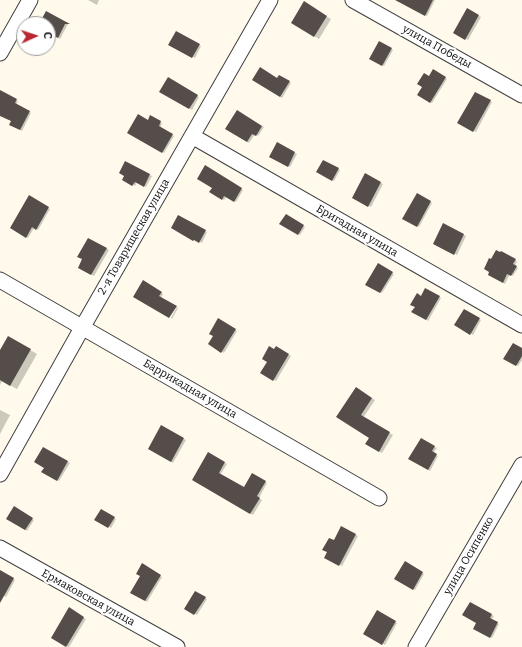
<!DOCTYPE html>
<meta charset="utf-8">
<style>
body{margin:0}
#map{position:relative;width:522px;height:647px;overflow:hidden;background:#fffaec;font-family:Bitter,serif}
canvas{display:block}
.north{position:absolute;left:16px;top:16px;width:40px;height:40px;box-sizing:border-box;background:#fff;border:1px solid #9e9e9e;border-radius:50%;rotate:87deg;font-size:11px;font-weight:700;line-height:16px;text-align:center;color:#0c0c0c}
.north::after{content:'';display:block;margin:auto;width:14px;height:18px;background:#ba2631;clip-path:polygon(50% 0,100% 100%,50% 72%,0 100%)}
</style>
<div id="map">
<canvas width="522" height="647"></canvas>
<div class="north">С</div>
</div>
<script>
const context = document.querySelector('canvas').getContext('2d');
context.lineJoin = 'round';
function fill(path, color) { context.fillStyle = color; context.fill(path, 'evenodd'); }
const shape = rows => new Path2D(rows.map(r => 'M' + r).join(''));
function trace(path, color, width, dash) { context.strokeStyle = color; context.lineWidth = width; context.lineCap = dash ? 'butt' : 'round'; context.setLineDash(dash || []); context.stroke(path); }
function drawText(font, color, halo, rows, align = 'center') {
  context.font = font + ' Bitter,serif'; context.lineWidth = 4; context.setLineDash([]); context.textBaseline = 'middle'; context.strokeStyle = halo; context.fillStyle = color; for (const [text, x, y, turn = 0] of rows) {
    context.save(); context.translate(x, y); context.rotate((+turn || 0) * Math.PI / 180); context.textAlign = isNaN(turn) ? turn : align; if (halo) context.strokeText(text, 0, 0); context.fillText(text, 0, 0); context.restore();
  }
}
const shadow = shape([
 [88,0,99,0,97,5],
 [412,0,435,0,427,16,409,6],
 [304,3,331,19,319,39,292,22],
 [467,10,481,17,468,40,454,33],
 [46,12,68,24,60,39,48,32,48,24,40,24],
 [176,33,201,46,195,58,170,45],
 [379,42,393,50,384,66,370,58],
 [433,71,447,79,432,103,418,95],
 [280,76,291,83,282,98,253,80,278,79],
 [168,79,199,97,192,110,161,91],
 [2,93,18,101,16,105,31,113,22,131,11,125,12,121,0,115,0,96],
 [476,93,492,102,476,132,459,123],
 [237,111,264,127,258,136,255,134,249,143,226,129],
 [151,117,162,123,160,128,174,136,164,153,129,133,148,121],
 [277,144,297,154,290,167,270,157],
 [323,161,340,170,334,181,317,172],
 [126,162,152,176,146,187,137,182,135,186,123,179,125,175],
 [205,167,243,190,236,202,227,196,224,200,211,192,213,187],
 [365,175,383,184,371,207,353,198],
 [417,194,432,203,419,227,404,218],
 [29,197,50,209,38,230,34,228,28,238,11,228],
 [286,215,305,227,300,235,281,224],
 [178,216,207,232,202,243,197,240],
 [444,225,466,236,457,255,434,243],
 [89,239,109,250,94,276,79,267,83,259],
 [501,252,517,261,515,266,518,268,513,276,510,274,505,284,489,275,491,261],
 [379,265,394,274,382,293,367,285],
 [143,282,163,294,161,298,169,317],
 [426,289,441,298,428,321,413,312],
 [177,307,178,308,172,319,171,318],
 [464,310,481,320,473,335,456,325],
 [219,320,237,331,224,353,209,344,214,336],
 [8,337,37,354,17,389,2,381,0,385,0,352],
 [276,348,291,356,276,381,261,373],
 [522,349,522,360,518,366,505,358],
 [356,388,375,400,363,418,393,435,382,453,366,444,370,437,338,417],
 [0,410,10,415,0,434],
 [161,427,186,440,173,463,149,449],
 [421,439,437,448,433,453,438,456,430,471,410,459],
 [43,448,70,463,59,481,42,472,45,467],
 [208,453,227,464,220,475,244,489,252,475,267,483,259,498,262,500,253,515,193,479],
 [14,508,34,520,27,531,8,519],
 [101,510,116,519,111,528,96,519],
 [342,527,358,536,342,566,326,557],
 [405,562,424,574,415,590,396,578],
 [142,565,162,577,147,602,132,592,141,576],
 [0,571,15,580,6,597,0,594],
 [196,592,207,599,197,615,186,608],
 [470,603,494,616,491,620,499,624,492,638,474,628,477,622],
 [69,609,86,619,69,647,68,647,53,638],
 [377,612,397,623,385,645,365,634]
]);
const building = shape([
 [395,0,433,0,425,16],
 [304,1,327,16,314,37,291,23],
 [467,8,479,15,465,40,453,33],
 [46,11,70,24,65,24,58,38,48,33,48,24,39,24],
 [176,31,200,44,192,58,168,45],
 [379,41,392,48,382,66,369,59],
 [260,67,277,78,279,75,290,81,280,97,252,80],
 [433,69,446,77,430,103,417,95,422,87,417,84,424,73,429,76],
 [168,77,198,95,189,109,159,92],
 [0,90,17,99,15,103,30,111,20,130,9,125,11,121,0,116],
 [475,92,491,100,473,132,457,123],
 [237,110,262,126,256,136,252,134,247,142,225,129],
 [138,114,148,120,150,115,161,121,159,126,173,134,162,153,127,133],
 [277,142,295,152,288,167,269,157],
 [323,160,339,168,332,181,316,172],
 [125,161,150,174,144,187,135,182,132,186,122,180,124,176,119,173],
 [205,165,242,188,234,202,224,196,222,200,209,192,212,188,197,179],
 [365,173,381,182,368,207,352,198],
 [417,193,431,201,417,227,402,219],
 [29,195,49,207,36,230,32,227,26,238,10,228],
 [286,214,304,225,298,235,279,224],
 [178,215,206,230,199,243,194,240,193,241,171,228],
 [443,223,464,234,454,255,433,244],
 [88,238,107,248,91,275,78,268,82,259,77,257],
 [496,250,500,252,501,251,516,259,513,264,517,266,511,276,507,274,503,283,488,275,489,272,484,269,489,258,491,259],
 [378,263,393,272,380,293,365,285],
 [143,280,162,292,159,296,177,306,169,318,133,297],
 [425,288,440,296,426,320,411,312,415,307,410,305,417,293,421,296],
 [464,309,480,318,470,335,454,325],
 [218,318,236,329,221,353,208,344,213,336,209,334],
 [8,336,31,349,10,386,0,380,0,350],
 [513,343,522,348,522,356,516,366,503,359],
 [269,346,274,349,276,346,289,354,273,381,260,373,267,362,262,359],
 [356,387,372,398,361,415,390,432,379,452,365,444,369,438,336,417],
 [161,425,184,438,171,462,148,449],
 [421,438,435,446,432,451,437,454,428,470,408,459],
 [43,447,68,461,57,481,41,472,44,468,34,462],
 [208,452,225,462,219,473,244,487,252,473,266,481,257,496,260,498,250,514,192,480],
 [14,506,33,518,25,530,6,519],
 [101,509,115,517,108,528,94,520],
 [341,526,356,534,339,566,324,558,327,552,322,550,329,538,334,540],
 [405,561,423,572,413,590,394,579],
 [142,563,161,575,145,601,130,593,140,576,136,574],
 [0,570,14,578,0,603],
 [195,591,206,597,194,615,184,609],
 [470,602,492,614,490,618,498,622,490,638,473,629,476,623,462,615],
 [69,607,84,617,66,647,51,638],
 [377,610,396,621,382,645,363,634]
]);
const minor = shape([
 [353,0,522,95],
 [0,53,30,0],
 [192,136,522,325],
 [0,280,379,498],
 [0,474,82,328,270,0],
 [0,548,177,647],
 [416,647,522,465]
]);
const streetNames = [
 ["улица Победы",437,47,29],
 ["Бригадная улица",357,231,30],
 ["2-я Товарищеская улица",134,237,-60],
 ["Баррикадная улица",190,389,30],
 ["улица Осипенко",469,556,-60],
 ["Ермаковская улица",88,598,29]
];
fill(shadow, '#0003');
fill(building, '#554d49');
trace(minor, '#3f3f3f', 17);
trace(minor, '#fff', 15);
drawText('11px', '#0c0c0c', '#fff', streetNames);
</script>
